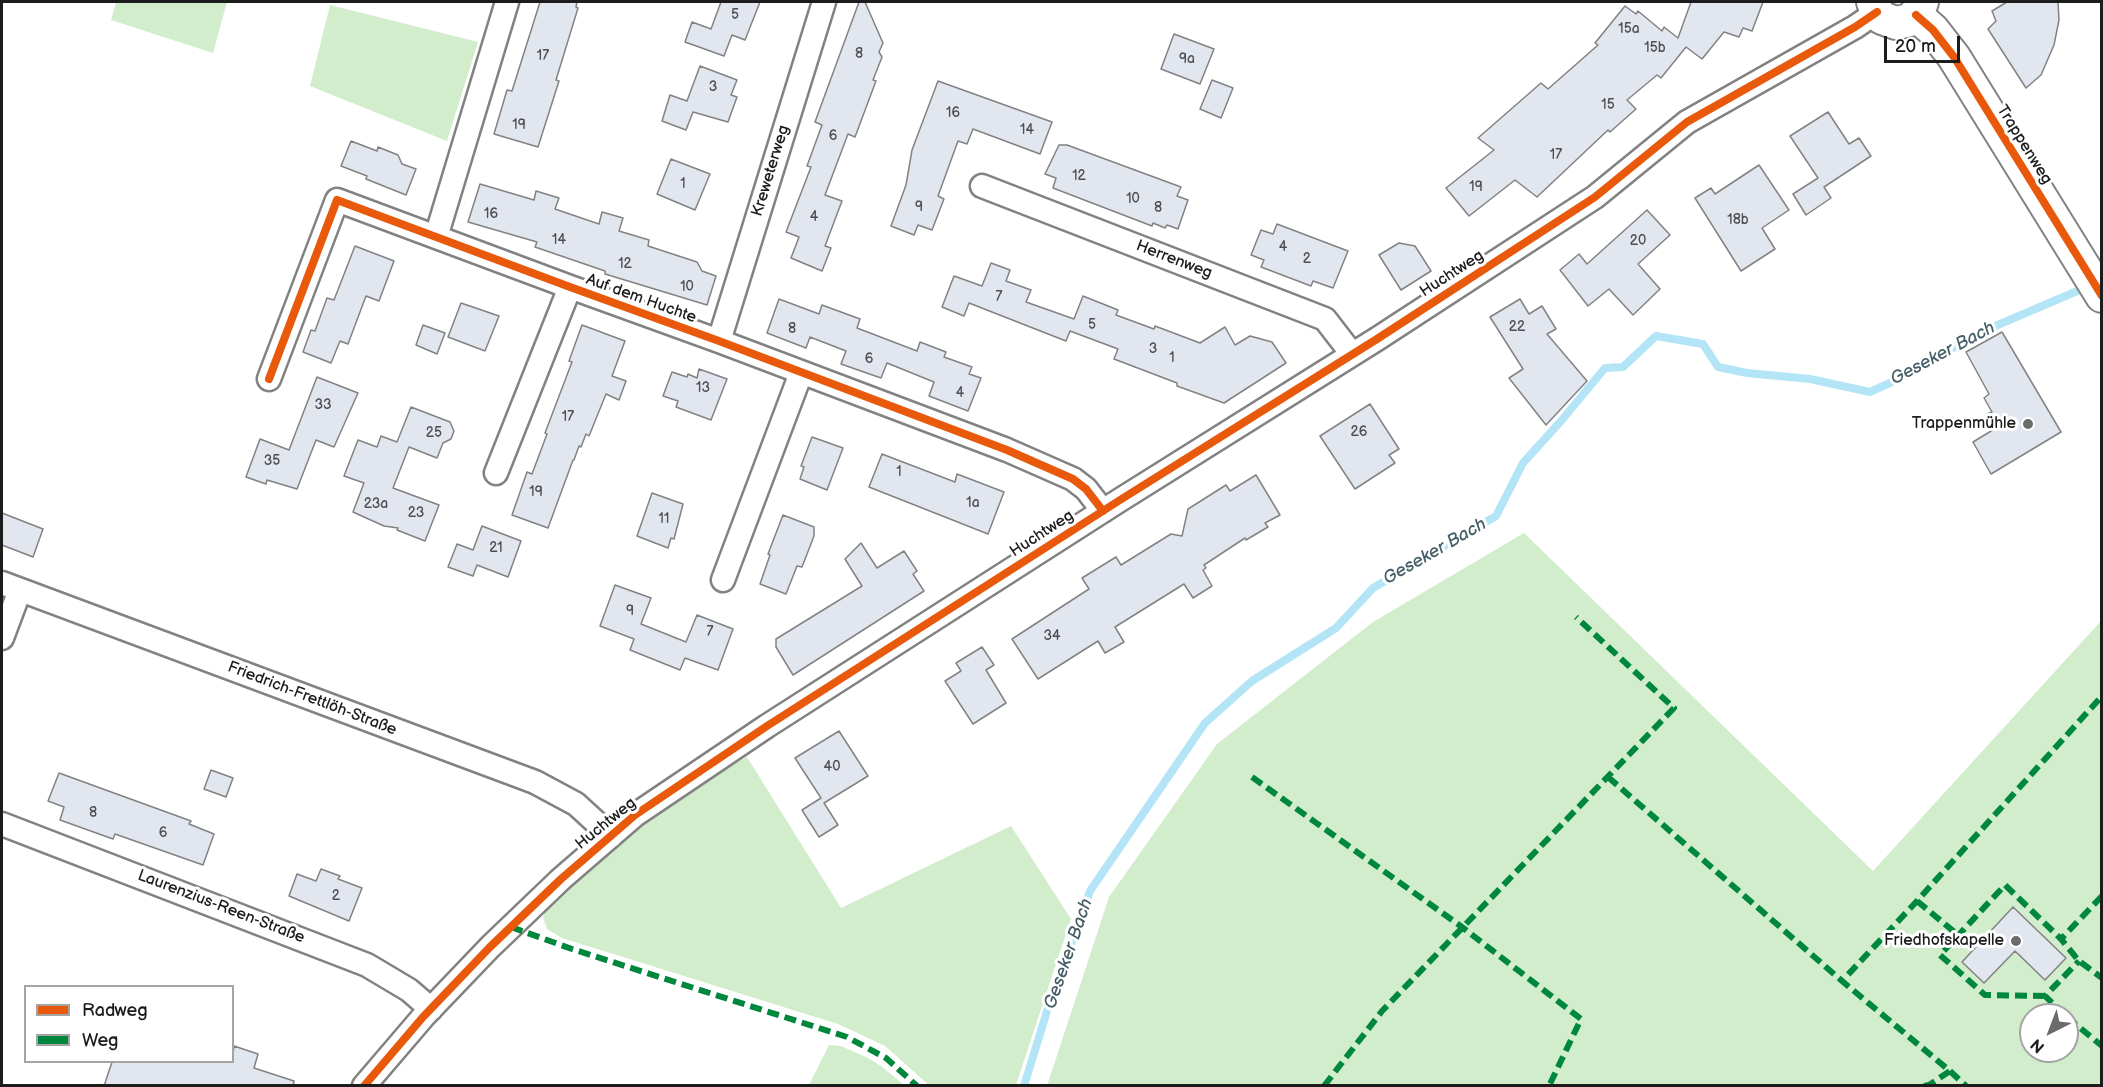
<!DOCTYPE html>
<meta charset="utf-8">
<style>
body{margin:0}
#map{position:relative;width:2103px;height:1087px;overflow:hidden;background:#fff;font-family:"Balsamiq Sans",sans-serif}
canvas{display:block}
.frame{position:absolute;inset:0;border:3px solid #1c1c1c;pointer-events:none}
.legend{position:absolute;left:24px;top:985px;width:210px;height:78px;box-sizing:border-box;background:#fff;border:2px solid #a4a4a4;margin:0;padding:8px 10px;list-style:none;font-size:18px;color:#1c1c1c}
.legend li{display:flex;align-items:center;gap:12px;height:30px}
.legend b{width:30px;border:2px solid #a4a4a4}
.north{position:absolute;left:2019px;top:1003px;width:60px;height:60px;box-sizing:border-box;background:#fff;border:2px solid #a4a4a4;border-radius:50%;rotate:222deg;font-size:16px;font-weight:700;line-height:24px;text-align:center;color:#1c1c1c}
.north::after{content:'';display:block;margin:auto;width:21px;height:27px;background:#6b6b6b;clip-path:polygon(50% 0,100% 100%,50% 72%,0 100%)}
.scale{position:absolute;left:1884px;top:36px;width:76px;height:27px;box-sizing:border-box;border:3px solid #1c1c1c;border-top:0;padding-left:8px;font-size:18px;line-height:21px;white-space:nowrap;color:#1c1c1c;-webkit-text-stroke:4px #fff;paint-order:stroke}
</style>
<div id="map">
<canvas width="2103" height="1087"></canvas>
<div class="frame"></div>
<ul class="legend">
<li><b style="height:8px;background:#e8590c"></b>Radweg</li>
<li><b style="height:8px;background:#00873e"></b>Weg</li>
</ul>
<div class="north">N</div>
<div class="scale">20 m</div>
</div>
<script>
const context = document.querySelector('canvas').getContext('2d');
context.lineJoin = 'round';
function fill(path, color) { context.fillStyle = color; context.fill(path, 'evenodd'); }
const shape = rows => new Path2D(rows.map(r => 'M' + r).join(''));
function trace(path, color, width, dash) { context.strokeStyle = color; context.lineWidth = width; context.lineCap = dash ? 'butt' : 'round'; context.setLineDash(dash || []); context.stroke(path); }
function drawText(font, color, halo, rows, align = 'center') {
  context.font = font + ' "Balsamiq Sans",sans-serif'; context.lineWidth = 6; context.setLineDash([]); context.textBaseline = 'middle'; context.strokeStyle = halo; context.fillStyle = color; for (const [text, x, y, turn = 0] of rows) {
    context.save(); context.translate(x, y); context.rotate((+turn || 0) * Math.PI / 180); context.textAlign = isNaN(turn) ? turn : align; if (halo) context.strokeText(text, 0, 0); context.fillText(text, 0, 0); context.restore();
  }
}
const green = shape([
 [116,2,227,2,213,53,111,20],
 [330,5,478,42,447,141,310,86],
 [1524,533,1873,871,2101,621,2101,1085,1047,1086,1109,897,1217,744,1373,622],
 [2031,1015,2067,1015,2067,1051,2031,1051],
 [747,757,841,908,1011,826,1071,919,1016,1085,930,1086,885,1046,838,1024,562,938,547,929,543,918,546,908,557,895,631,834,692,788],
 [829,1045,841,1046,868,1058,881,1066,904,1085,809,1085]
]);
const stream = shape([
 [1024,1086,1047,1011,1090,891,1205,723,1252,681,1336,628,1373,588,1496,516,1523,463,1561,421,1605,368,1623,367,1656,336,1703,344,1718,367,1747,373,1810,379,1870,392,1916,371,1972,336,2089,286]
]);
const building = shape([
 [540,2,577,2,576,7,578,8,556,80,559,81,538,147,494,134,507,90,512,91,540,2],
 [721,2,760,2,745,40,732,35,724,56,685,42,692,22,711,29,721,2],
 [859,2,865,2,883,43,879,52,882,57,873,80,876,81,855,137,848,134,825,195,842,201,825,246,831,248,822,271,791,258,799,237,786,232,811,167,807,166,822,125,815,122,859,2],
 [1691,2,1763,2,1752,31,1743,28,1739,37,1724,32,1702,59,1686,47,1661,78,1657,75,1627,100,1636,109,1610,132,1608,130,1537,197,1515,180,1469,216,1446,188,1494,150,1478,138,1541,83,1548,89,1598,45,1595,43,1625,6,1636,14,1638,11,1662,31,1664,27,1678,38,1691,2],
 [2007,2,2058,2,2059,20,2054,45,2041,75,2026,88,1988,29,1996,21,1992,11,2007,2],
 [1174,34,1214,49,1200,84,1161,69,1174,34],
 [700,66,737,80,731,95,737,97,728,122,693,112,686,130,662,121,670,95,687,101,700,66],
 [1212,80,1233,88,1221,118,1200,109,1212,80],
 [938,81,1052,122,1040,154,973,129,967,144,958,141,938,196,944,199,932,230,918,225,914,235,891,226,906,185,912,150,938,81],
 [1828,112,1849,144,1859,138,1871,156,1824,187,1831,198,1806,215,1793,194,1818,178,1790,136,1828,112],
 [351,141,377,151,378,147,398,155,402,164,416,169,406,195,366,179,367,176,341,166,351,141],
 [1059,145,1067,145,1181,187,1177,196,1188,200,1178,229,1167,225,1165,228,1153,223,1152,226,1053,188,1056,178,1045,174,1059,145],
 [671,159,710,174,695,210,657,194,671,159],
 [1759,165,1789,210,1762,228,1775,249,1741,271,1695,198,1711,188,1715,194,1759,165],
 [480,184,534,200,536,191,559,198,555,209,599,224,602,212,623,218,619,231,649,240,648,246,697,262,702,271,716,276,707,305,605,274,605,271,535,247,537,242,468,222,480,184],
 [1647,210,1670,235,1638,264,1660,289,1633,315,1609,289,1588,306,1560,270,1579,254,1587,264,1647,210],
 [1277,224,1348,251,1333,288,1313,281,1311,286,1261,267,1264,260,1251,255,1261,230,1273,234,1277,224],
 [1399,243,1415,246,1431,271,1401,290,1379,255,1399,243],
 [355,246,394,261,379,301,366,296,348,344,340,341,331,363,303,352,311,330,315,331,327,298,334,300,355,246],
 [991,263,1010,270,1006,281,1031,290,1026,302,1074,319,1083,296,1118,310,1116,315,1154,329,1155,326,1200,343,1225,327,1235,345,1250,336,1272,342,1286,363,1224,403,1177,386,1177,383,1114,359,1118,349,1070,331,1066,341,969,303,964,316,942,307,954,276,982,286,991,263],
 [779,299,819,314,822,305,860,319,857,328,917,351,920,342,946,352,944,357,972,367,969,374,981,378,968,411,929,396,934,382,887,363,881,378,841,364,846,351,810,337,806,348,767,333,779,299],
 [1520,299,1529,314,1542,306,1556,329,1547,334,1587,381,1546,425,1509,378,1523,369,1490,317,1520,299],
 [461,303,499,316,485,351,448,337,461,303],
 [423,325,445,333,437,354,416,345,423,325],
 [582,325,625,341,612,376,626,381,619,400,606,394,589,436,586,434,581,447,579,446,574,460,573,460,548,528,512,515,527,472,532,474,547,434,545,433,572,362,569,361,582,325],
 [2002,332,2061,432,1991,474,1973,442,1996,428,1987,414,1992,412,1984,398,1989,394,1966,352,2002,332],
 [699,369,727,379,711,420,676,407,678,401,663,396,672,372,687,377,688,374,697,378,699,369],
 [317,377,358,393,334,447,316,440,297,489,267,480,266,484,246,477,260,439,289,450,317,377],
 [1370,404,1399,449,1389,455,1395,463,1355,489,1320,436,1370,404],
 [411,407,450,422,454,431,451,439,443,443,437,458,409,447,393,488,439,505,425,541,397,530,398,528,384,526,353,512,364,483,344,476,358,440,377,447,381,436,397,442,411,407],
 [812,437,843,448,827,490,800,479,804,467,801,466,812,437],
 [882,454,955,482,957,474,1004,492,988,534,869,487,882,454],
 [1256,475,1280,515,1265,523,1268,527,1246,540,1245,538,1204,565,1206,568,1203,570,1212,586,1193,598,1184,584,1115,627,1124,642,1105,653,1098,641,1038,679,1012,639,1089,589,1082,578,1116,557,1121,565,1171,534,1182,536,1188,509,1226,485,1230,491,1256,475],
 [652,493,683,504,674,539,671,538,668,548,637,536,652,493],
 [2,513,43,529,33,557,2,545,2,513],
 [783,515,814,527,814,536,802,567,797,566,786,594,760,584,770,555,768,554,783,515],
 [482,526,521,541,508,577,477,565,473,576,448,567,457,544,473,550,482,526],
 [861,543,877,568,904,551,917,571,913,574,924,591,793,675,776,647,776,639,862,586,845,559,861,543],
 [615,585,651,598,641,624,686,642,697,615,733,629,718,670,685,658,680,670,630,650,634,639,600,626,615,585],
 [982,647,994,665,986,670,1006,703,973,724,945,681,961,671,956,663,982,647],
 [839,731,868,776,824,803,838,825,819,837,802,810,821,798,795,758,839,731],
 [211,770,233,778,226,797,204,789,211,770],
 [59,773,191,821,189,824,214,834,203,865,115,834,113,839,60,820,64,807,48,801,59,773],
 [321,869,340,876,338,879,362,888,349,921,289,896,297,874,316,881,321,869],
 [2013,907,2066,958,2045,980,2015,951,1984,983,1962,962,2013,907],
 [234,1046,258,1054,254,1068,294,1081,293,1086,104,1086,112,1062,232,1062,234,1046]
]);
const street = shape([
 [982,186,1325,319,1352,354],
 [436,237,507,2],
 [719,341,824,2],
 [269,379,337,200,570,287,719,341,1007,450,1073,479,1086,489,1103,511],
 [496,473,570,287],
 [723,580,801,373],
 [2,583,535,782,576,804,611,836],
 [2,638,20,590],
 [2,824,367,965,409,990,431,1009],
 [364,1086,423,1017,490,947,561,879,635,815,767,726,1120,500,1377,339,1595,197,1687,122,1855,27,1877,12]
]);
const secondary = shape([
 [1873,2,1877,12,1882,18,1896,23,1910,20,1919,10,1922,2],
 [1916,15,1933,30,1954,57,2102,296]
]);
const quiet = shape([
 [1252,777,1462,927,1581,1019,1549,1086],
 [1608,777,1842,981],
 [2102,896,2061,939,2079,961,2102,978],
 [1917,901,1958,935],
 [511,927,572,949,847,1037,886,1058,917,1086],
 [2045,996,1985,995,1940,955,2005,885,2061,939],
 [2065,1015,2045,996,2079,961],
 [2067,1017,2102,1046],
 [1950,1071,1966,1086],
 [1324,1086,1382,1011,1674,708,1576,617],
 [1924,1086,1929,1085,1950,1071,1842,981,1917,901,2102,696]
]);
const cycleway = shape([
 [1916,15,1933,30,1954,57,2102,296],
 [269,379,337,200,570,287,719,341,1007,450,1073,479,1086,489,1103,511],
 [364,1086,423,1017,490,947,561,879,635,815,767,726,1120,500,1377,339,1595,197,1687,122,1855,27,1877,12]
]);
const markers = [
 [2028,424,6,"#6b6b6b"],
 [2016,941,6,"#6b6b6b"]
];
const numberNames = [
 ["5",735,15],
 ["15a",1629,29],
 ["15b",1655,48],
 ["8",859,54],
 ["17",543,56],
 ["9a",1187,59],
 ["3",713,87],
 ["15",1608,105],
 ["16",953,113],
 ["19",519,125],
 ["14",1027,130],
 ["6",833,136],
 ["17",1556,155],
 ["12",1079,176],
 ["1",683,184],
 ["19",1476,187],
 ["10",1133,199],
 ["9",919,207],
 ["8",1158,208],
 ["16",491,214],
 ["4",814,217],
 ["18b",1738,220],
 ["14",559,240],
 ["20",1638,241],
 ["4",1283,247],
 ["2",1307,259],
 ["12",625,264],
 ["10",687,287],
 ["7",999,297],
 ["5",1092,325],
 ["22",1517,327],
 ["8",792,329],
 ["3",1153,349],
 ["1",1172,358],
 ["6",869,359],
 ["13",703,388],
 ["4",960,393],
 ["33",323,405],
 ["17",568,417],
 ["26",1359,432],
 ["25",434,433],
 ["35",272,461],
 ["1",899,472],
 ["19",536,492],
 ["1a",973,503],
 ["23a",376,504],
 ["23",416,513],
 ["11",664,519],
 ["21",496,548],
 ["9",630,611],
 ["7",710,632],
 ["34",1052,636],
 ["40",832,767],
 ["8",93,813],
 ["6",163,833],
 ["2",336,896]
];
const streetNames = [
 ["Trappenweg",2024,145,58],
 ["Kreweterweg",771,171,-73],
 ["Herrenweg",1174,260,21],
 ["Huchtweg",1452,274,-33],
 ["Auf dem Huchte",641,299,20],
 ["Huchtweg",1042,534,-33],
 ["Friedrich-Frettlöh-Straße",312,699,21],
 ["Huchtweg",606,824,-39],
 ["Laurenzius-Reen-Straße",221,907,21]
];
const poiNames = [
 ["Trappenmühle",2016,424],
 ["Friedhofskapelle",2004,941]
];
const waterNames = [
 ["Geseker Bach",1943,354,-28],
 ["Geseker Bach",1435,552,-30],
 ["Geseker Bach",1069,954,-71]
];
fill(green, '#d1edcb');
trace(stream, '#b3e5f7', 8);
fill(building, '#e2e6ef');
trace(building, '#828282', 1.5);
trace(street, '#828282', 27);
trace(secondary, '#828282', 36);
trace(street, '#fff', 22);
trace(secondary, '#fff', 32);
trace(quiet, '#00873e', 6, [12, 6]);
trace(cycleway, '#e8590c', 8);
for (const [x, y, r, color] of markers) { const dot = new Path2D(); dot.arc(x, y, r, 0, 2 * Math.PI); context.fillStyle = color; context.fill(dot); trace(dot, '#fff', 2); }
drawText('14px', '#4e4e51', null, numberNames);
drawText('16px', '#1c1c1c', '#fff', streetNames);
drawText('16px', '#1c1c1c', '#fff', poiNames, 'right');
drawText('italic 18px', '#455e67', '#fff', waterNames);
</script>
